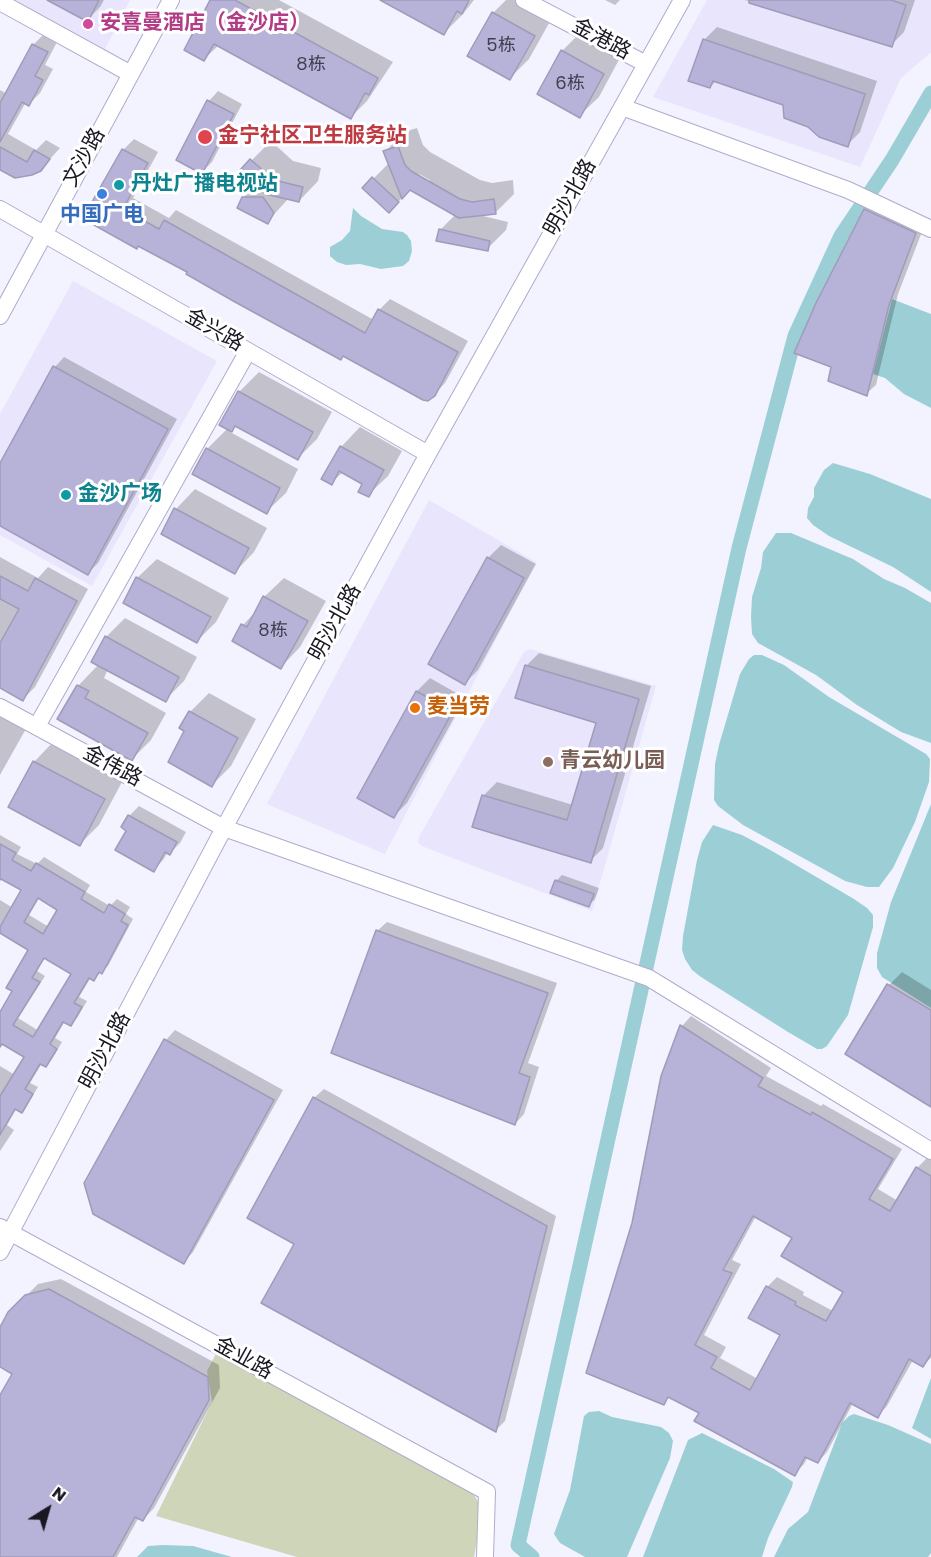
<!DOCTYPE html>
<meta charset="utf-8">
<style>
body{margin:0}
#map{position:relative;width:931px;height:1557px;overflow:hidden;background:#f3f2ff;font-family:Poppins,sans-serif}
canvas{display:block}
.north{position:absolute;left:18px;top:1479px;width:60px;height:60px;-webkit-text-stroke:4px #fff;paint-order:stroke;rotate:37deg;font-size:16px;font-weight:700;line-height:24px;text-align:center;color:#191722}
.north::after{content:'';display:block;margin:auto;width:21px;height:27px;background:#191722;clip-path:polygon(50% 0,100% 100%,50% 72%,0 100%)}
</style>
<div id="map">
<canvas width="931" height="1557"></canvas>
<div class="north">N</div>
</div>
<script>
const context = document.querySelector('canvas').getContext('2d');
context.lineJoin = 'round';
function fill(path, color) { context.fillStyle = color; context.fill(path, 'evenodd'); }
const shape = rows => new Path2D(rows.map(r => 'M' + r).join(''));
function trace(path, color, width, dash) { context.strokeStyle = color; context.lineWidth = width; context.lineCap = dash ? 'butt' : 'round'; context.setLineDash(dash || []); context.stroke(path); }
function drawText(font, color, halo, rows, align = 'center') {
  context.font = font + ' Poppins,"Noto Sans SC",sans-serif'; context.lineWidth = 6; context.setLineDash([]); context.textBaseline = 'middle'; context.strokeStyle = halo; context.fillStyle = color; for (const [text, x, y, turn = 0] of rows) {
    context.save(); context.translate(x, y); context.rotate((+turn || 0) * Math.PI / 180); context.textAlign = isNaN(turn) ? turn : align; if (halo) context.strokeText(text, 0, 0); context.fillText(text, 0, 0); context.restore();
  }
}
const built = shape([
 [14,0,130,0,105,49],
 [707,0,931,0,931,52,901,78,860,167,653,97],
 [73,281,217,361,92,586,0,535,0,414],
 [429,500,536,562,385,854,267,804],
 [530,649,656,686,592,911,437,852,422,846,418,842,419,837,524,652]
]);
const green = shape([
 [218,1350,469,1487,479,1503,481,1519,474,1557,297,1557,156,1516,212,1402,207,1371]
]);
const water = shape([
 [353,208,361,216,382,229,403,232,407,235,411,241,412,251,409,261,403,266,381,269,360,264,346,265,337,262,330,256,330,247,342,240,350,231],
 [892,299,931,314,931,408,904,394,885,378,873,374],
 [833,463,870,474,931,499,931,592,893,567,829,536,813,525,807,518,808,508,814,497,814,488,824,470],
 [776,533,791,533,853,559,884,579,905,588,931,603,931,743,901,732,857,705,816,675,758,643,752,634,751,617,752,597,761,568,763,552],
 [754,655,762,655,784,665,829,697,926,754,930,759,929,782,915,822,893,868,879,887,867,887,845,881,743,825,718,806,714,800,715,764,719,745,740,674,749,659],
 [931,804,931,1008,882,977,877,968,877,953,891,902],
 [713,825,742,835,772,851,854,899,867,908,873,915,873,927,848,1015,827,1046,822,1049,817,1049,788,1032,701,977,692,970,685,959,682,950,683,936,697,860,702,842],
 [931,1378,931,1439,912,1428],
 [599,1411,612,1417,661,1427,669,1433,673,1441,670,1458,627,1557,585,1557,560,1543,554,1534,570,1490,584,1416,589,1412],
 [854,1414,888,1425,931,1444,931,1553,928,1557,774,1557,788,1529,808,1512,842,1423,849,1416],
 [702,1433,774,1469,793,1482,792,1487,768,1538,762,1557,643,1557,688,1440],
 [163,1545,193,1546,232,1557,137,1557,148,1546]
]);
const shadow = shape([
 [51,0,104,0,100,7,87,20],
 [212,0,279,0,393,62,367,101,351,117,219,45,204,59],
 [383,0,474,0,463,14,444,33],
 [506,0,524,0,553,16,529,59,510,78,493,13],
 [605,0,620,0,615,5],
 [745,0,915,0,904,32,891,45],
 [717,27,877,81,860,132,847,145,785,104,716,81,710,87,704,40],
 [582,31,622,54,599,97,579,116,539,93,562,51],
 [45,33,58,40,45,65,53,69,40,93,29,104,26,102,8,134,36,150,46,140,60,148,40,170,0,168,0,90,7,94,33,45],
 [218,91,242,104,212,162,202,172,178,159,209,101],
 [417,128,423,145,430,152,480,180,492,183,513,180,514,194,495,213,479,215,508,222,506,230,487,249,440,230,456,214,411,189,389,211,364,188,389,163,385,152,404,132],
 [419,174,430,180,429,183,419,178],
 [134,139,158,152,133,198,169,218,176,210,374,320,379,310,390,299,468,341,445,383,434,395,95,224,123,150],
 [271,141,293,161,321,168,318,181,299,201,289,198,267,222,243,198,257,184,242,170],
 [875,201,925,224,898,294,876,385,866,394,866,210],
 [64,357,177,419,98,563,88,573,0,524,0,466,55,367],
 [259,372,332,412,317,439,298,458,237,425,230,432,298,469,286,493,266,512,207,449,228,428,221,425,239,392],
 [360,427,402,451,388,476,368,495,364,484,343,472,331,483,341,447],
 [195,489,267,528,254,552,235,572,163,533,176,509],
 [501,545,536,564,478,670,465,683,488,558],
 [0,557,38,578,48,567,88,589,35,687,23,699,0,687],
 [157,559,229,598,216,622,197,641,137,578],
 [284,578,326,601,300,647,281,667,234,641,243,625,257,610,264,597],
 [125,618,197,657,184,681,165,700,108,669,104,678,166,713,151,740,132,759,59,718,78,686,99,664,106,637],
 [539,653,651,686,603,848,590,861,474,826,484,795,497,782,573,805,598,722,526,666],
 [430,678,465,698,407,803,394,816,359,797,417,691],
 [209,693,256,719,231,766,212,785,187,731,190,712],
 [0,713,27,727,0,775],
 [53,742,123,780,99,825,80,844,34,762],
 [139,806,186,832,180,843,170,853,168,852,163,860,154,870,128,830,129,816],
 [0,835,21,847,17,854,37,864,44,857,90,885,86,892,110,906,117,899,130,907,126,914,133,919,108,966,94,979,91,977,79,997,87,1001,77,1018,71,1024,65,1021,55,1038,62,1042,52,1059,46,1066,42,1063,30,1083,38,1087,27,1105,21,1111,17,1108,7,1125,14,1130,0,1151,0,1066,15,1075,26,1056,1,1041,0,1044,0,1015,14,991,30,949,0,932,0,900,13,908,23,890,1,877,0,879],
 [39,898,59,910,49,927,29,915],
 [45,957,73,973,39,1031,18,1018,45,976,37,971],
 [562,875,599,888,595,899,589,905,556,881],
 [387,922,557,983,528,1063,539,1067,524,1114,515,1124,377,931],
 [902,972,931,990,931,1105,889,985],
 [691,1016,771,1068,766,1076,821,1106,823,1104,902,1149,878,1189,898,1201,917,1168,927,1158,931,1160,931,1358,923,1365,913,1360,887,1406,878,1416,853,1403,827,1452,818,1462,808,1457,804,1464,795,1474,701,1412,670,1396,663,1403,634,1223,663,1077,682,1026],
 [756,1216,794,1238,845,1292,833,1311,803,1295,804,1292,777,1277,767,1287,782,1335,758,1379,720,1358,726,1347,704,1335,741,1264,732,1260],
 [175,1030,283,1090,193,1252,184,1262,85,1183,166,1040],
 [324,1089,556,1216,505,1421,496,1430,296,1243,314,1098],
 [61,1279,219,1365,220,1388,154,1508,143,1520,139,1517,117,1557,0,1557,0,1398,14,1373,0,1365,0,1330,26,1296,38,1284]
]);
const canal = shape([
 [532,1557,518,1545,739,548,795,336,841,236,892,160,931,93]
]);
const building = shape([
 [47,0,99,0,88,22,47,0],
 [210,0,235,0,378,78,369,95,365,93,351,119,214,44,204,61,184,50,210,0],
 [380,0,469,0,462,14,457,11,444,35,380,0],
 [749,0,891,0,906,5,892,47,749,3,749,0],
 [492,12,535,36,510,80,467,56,492,12],
 [703,39,865,94,848,147,819,137,808,127,784,118,783,105,713,81,710,88,688,81,703,39],
 [32,44,48,52,35,76,43,80,29,106,22,102,0,142,0,103,32,44],
 [561,50,604,74,580,118,537,94,561,50],
 [207,100,234,114,202,174,176,160,207,100],
 [398,146,405,165,411,171,460,199,472,202,494,199,496,214,459,218,410,190,402,199,383,151,398,146],
 [0,147,27,162,34,150,50,159,41,171,32,175,15,178,0,170,0,147],
 [122,149,148,163,123,209,159,229,164,220,365,333,378,309,458,352,435,396,428,401,423,400,343,356,341,360,235,302,186,274,187,272,138,246,137,249,94,225,89,207,122,149],
 [250,159,274,180,303,187,299,202,265,194,240,170,250,159],
 [372,177,399,202,389,213,362,188,372,177],
 [242,197,263,197,274,213,268,224,237,208,242,197],
 [864,209,916,233,889,305,867,396,828,381,831,367,794,353,816,303,864,209],
 [439,229,490,241,488,251,436,241,439,229],
 [53,366,168,429,88,575,0,526,0,463,53,366],
 [238,391,313,432,298,460,235,426,232,432,219,425,238,391],
 [340,446,384,470,369,497,358,492,362,484,339,471,332,485,321,479,340,446],
 [206,448,280,488,267,514,192,474,206,448],
 [174,508,249,548,235,574,161,534,174,508],
 [487,557,524,578,465,685,428,664,487,557],
 [0,576,28,591,35,578,77,601,23,701,0,688,0,643,19,609,0,599,0,576],
 [136,577,211,617,197,643,123,603,136,577],
 [263,596,308,621,281,669,232,641,241,624,247,627,263,596],
 [105,636,179,677,166,702,91,662,105,636],
 [525,665,639,699,591,863,472,827,482,795,567,820,596,723,515,698,525,665],
 [77,685,89,691,85,698,148,733,132,761,57,719,77,685],
 [416,691,453,711,394,818,357,798,416,691],
 [189,711,238,738,212,787,168,762,184,731,179,728,189,711],
 [33,761,105,799,80,846,8,807,33,761],
 [128,815,177,842,170,855,165,852,154,872,115,850,126,831,121,827,128,815],
 [0,844,16,853,12,860,31,871,36,863,85,892,81,899,104,913,109,904,125,914,121,921,128,925,102,974,99,972,94,981,89,978,74,1003,82,1007,71,1026,63,1022,50,1044,57,1049,46,1067,40,1064,25,1089,33,1094,22,1113,15,1109,0,1135,0,1096,24,1057,2,1044,0,1047,0,1012,12,991,6,988,28,950,0,933,0,927,21,890,1,879,0,880,0,844],
 [38,898,57,910,43,934,24,922,38,898],
 [44,958,71,974,33,1037,13,1025,40,982,32,978,44,958],
 [555,880,594,894,589,907,550,893,555,880],
 [376,930,548,993,519,1073,530,1077,515,1125,331,1053,376,930],
 [887,984,931,1010,931,1107,845,1054,887,984],
 [680,1025,763,1078,758,1086,811,1115,812,1112,893,1159,869,1199,890,1211,916,1167,931,1176,931,1354,923,1367,909,1359,878,1418,850,1403,818,1463,805,1457,795,1476,694,1421,699,1413,668,1397,664,1405,586,1373,632,1223,661,1076,680,1025],
 [753,1216,792,1238,781,1256,843,1292,826,1321,795,1305,796,1302,766,1286,748,1318,780,1335,750,1390,711,1368,717,1357,695,1345,732,1273,723,1270,753,1216],
 [164,1039,274,1100,184,1264,93,1214,84,1183,164,1039],
 [313,1097,547,1226,496,1432,261,1303,294,1244,247,1218,313,1097],
 [49,1289,208,1377,209,1400,143,1521,135,1517,113,1557,0,1557,0,1395,12,1374,0,1367,0,1327,8,1312,25,1295,49,1289]
]);
const minor = shape([
 [524,0,646,64],
 [0,2,131,74],
 [622,107,848,190,931,229],
 [0,209,428,454],
 [0,316,171,0],
 [0,707,224,828,649,978,931,1151],
 [37,726,248,351],
 [0,1227,487,1492,485,1557],
 [0,1252,224,828,428,454,682,0]
]);
const markers = [
 [88,24,6,"#d1479c"],
 [205,137,8,"#e0444e"],
 [119,185,6,"#0f9aa8"],
 [102,194,6,"#3f7fe0"],
 [66,495,6,"#0f9aa8"],
 [415,708,6,"#e8710a"],
 [548,762,6,"#8d6e63"]
];
const numberNames = [
 ["5栋",501,46],
 ["8栋",311,65],
 ["6栋",570,84],
 ["8栋",273,631]
];
const hotelNames = [
 ["安喜曼酒店（金沙店）",100,24]
];
const streetNames = [
 ["金港路",601,40,28],
 ["文沙路",85,158,-61],
 ["明沙北路",571,198,-61],
 ["金兴路",214,331,30],
 ["明沙北路",336,623,-61],
 ["金伟路",112,767,28],
 ["明沙北路",106,1051,-62],
 ["金业路",243,1359,29]
];
const healthNames = [
 ["金宁社区卫生服务站",218,137]
];
const cultureNames = [
 ["丹灶广播电视站",131,185],
 ["金沙广场",78,495]
];
const shopNames = [
 ["中国广电",102,216]
];
const foodNames = [
 ["麦当劳",427,708]
];
const educationNames = [
 ["青云幼儿园",560,762]
];
fill(built, '#e8e5fd');
fill(green, '#cfd5b9');
fill(water, '#9ccfd5');
fill(shadow, '#0003');
trace(canal, '#9ccfd5', 15);
fill(building, '#b7b2d8');
trace(building, '#9f9bb9', 1.5);
trace(minor, '#b0acca', 18);
trace(minor, '#fff', 16);
for (const [x, y, r, color] of markers) { const dot = new Path2D(); dot.arc(x, y, r, 0, 2 * Math.PI); context.fillStyle = color; context.fill(dot); trace(dot, '#fff', 2); }
drawText('18px', '#403e50', null, numberNames);
drawText('bold 21px', '#b23c85', '#fff', hotelNames, 'left');
drawText('21px', '#191722', '#fff', streetNames);
drawText('bold 21px', '#be3a42', '#fff', healthNames, 'left');
drawText('bold 21px', '#0d838f', '#fff', cultureNames, 'left');
drawText('bold 21px', '#366cbe', '#fff', shopNames);
drawText('bold 21px', '#c56008', '#fff', foodNames, 'left');
drawText('bold 21px', '#785e54', '#fff', educationNames, 'left');
</script>
